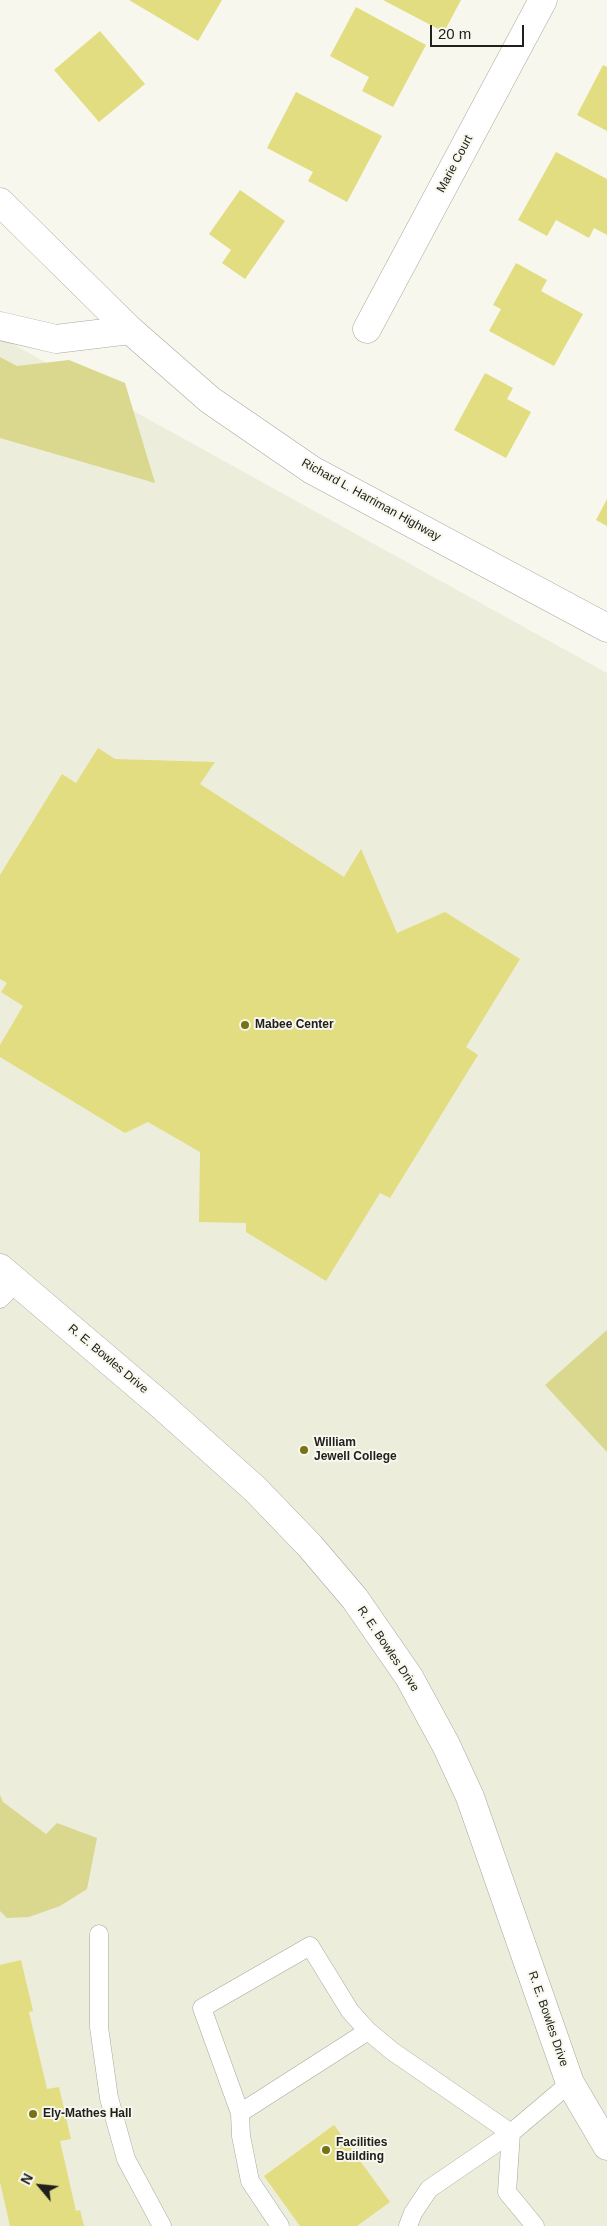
<!DOCTYPE html>
<style>
body{margin:0}
#map{position:relative;width:607px;height:2226px;overflow:hidden;background:#f7f7ed;font-family:Helvetica,sans-serif}
canvas{display:block}
.north{position:absolute;left:15px;top:2161px;width:50px;height:50px;-webkit-text-stroke:4px #f7f7ed;paint-order:stroke;rotate:298deg;font-size:14px;font-weight:700;line-height:20px;text-align:center;color:#20201c}
.north::after{content:'';display:block;margin:auto;width:18px;height:22px;background:#20201c;clip-path:polygon(50% 0,100% 100%,50% 72%,0 100%)}
.scale{position:absolute;left:430px;top:25px;width:94px;height:22px;box-sizing:border-box;border:2px solid #20201c;border-top:0;padding-left:6px;font-size:15px;line-height:18px;white-space:nowrap;color:#20201c;-webkit-text-stroke:4px #f7f7ed;paint-order:stroke}
</style>
<div id="map">
<canvas width="607" height="2226"></canvas>
<div class="north">N</div>
<div class="scale">20 m</div>
</div>
<script>
const context = document.querySelector('canvas').getContext('2d');
context.lineJoin = 'round';
function fill(path, color) { context.fillStyle = color; context.fill(path, 'evenodd'); }
const shape = rows => new Path2D(rows.map(r => 'M' + r).join(''));
function trace(path, color, width, dash) { context.strokeStyle = color; context.lineWidth = width; context.lineCap = dash ? 'butt' : 'round'; context.setLineDash(dash || []); context.stroke(path); }
function drawText(font, color, halo, rows, align = 'center') {
  context.font = font + ' Helvetica,sans-serif'; context.lineWidth = 4; context.setLineDash([]); context.textBaseline = 'middle'; context.strokeStyle = halo; context.fillStyle = color; for (const [text, x, y, turn = 0] of rows) {
    context.save(); context.translate(x, y); context.rotate((+turn || 0) * Math.PI / 180); context.textAlign = isNaN(turn) ? turn : align; if (halo) context.strokeText(text, 0, 0); context.fillText(text, 0, 0); context.restore();
  }
}
const built = shape([
 [0,337,607,673,607,2226,0,2226]
]);
const green = shape([
 [0,357,17,366,69,360,125,383,155,483,0,438],
 [607,1330,607,1452,545,1385],
 [0,1795,3,1802,46,1834,57,1823,97,1838,87,1889,60,1906,29,1917,7,1918,0,1911]
]);
const building = shape([
 [129,0,222,0,198,41],
 [383,0,461,0,444,32],
 [356,7,426,45,393,107,362,91,369,77,330,56],
 [100,31,145,84,99,122,54,70],
 [603,65,607,67,607,131,577,115],
 [296,92,382,136,347,202,308,181,313,172,267,148],
 [556,152,607,179,607,235,594,228,589,238,556,220,547,236,518,220],
 [240,190,285,221,245,279,222,263,231,250,209,234],
 [516,263,547,280,541,291,583,314,554,366,489,331,501,309,493,305],
 [485,373,513,388,507,399,531,412,506,458,454,430],
 [607,499,607,526,596,520],
 [98,748,115,759,215,762,200,784,344,877,361,849,397,933,445,912,520,959,466,1047,478,1055,390,1198,380,1193,326,1281,246,1232,246,1223,199,1222,200,1152,148,1122,125,1133,0,1057,0,1045,23,1006,1,992,7,983,0,979,0,875,62,774,76,783],
 [21,1960,33,2011,29,2012,47,2089,59,2087,71,2139,60,2141,76,2211,80,2210,84,2226,10,2226,0,2182,0,1965],
 [334,2125,390,2202,357,2226,300,2226,264,2176]
]);
const service = shape([
 [0,1299,16,1282],
 [99,1934,99,2027,109,2098,126,2159,162,2226],
 [240,2113,368,2031],
 [511,2133,507,2192,535,2226],
 [280,2226,250,2181,241,2136,240,2113,202,2008,310,1946,350,2011,368,2031,392,2051,511,2133],
 [408,2226,413,2213,429,2189,511,2133,570,2083]
]);
const minor = shape([
 [0,326,56,339,130,330],
 [367,329,543,0],
 [0,1268,161,1405,255,1489,310,1546,355,1599,409,1677,446,1745,470,1797,570,2083,607,2146]
]);
const secondary = shape([
 [0,202,130,330,210,400,312,470,607,628]
]);
const markers = [
 [245,1025,5,"#777214"],
 [304,1450,5,"#777214"],
 [33,2114,5,"#777214"],
 [326,2150,5,"#777214"]
];
const streetNames = [
 ["Marie Court",455,164,-62],
 ["Richard L. Harriman Highway",371,500,29],
 ["R. E. Bowles Drive",108,1359,40],
 ["R. E. Bowles Drive",388,1649,56],
 ["R. E. Bowles Drive",548,2019,71]
];
const poiNames = [
 ["Mabee Center",255,1025],
 ["William",314,1443],
 ["Jewell College",314,1457],
 ["Ely-Mathes Hall",43,2114],
 ["Facilities",336,2143],
 ["Building",336,2157]
];
fill(built, '#ededdb');
fill(green, '#dad78e');
fill(building, '#e2dd81');
trace(service, '#a8a89e', 19);
trace(minor, '#a8a89e', 29);
trace(secondary, '#a8a89e', 29);
trace(service, '#fff', 18);
trace(minor, '#fff', 28);
trace(secondary, '#fff', 28);
for (const [x, y, r, color] of markers) { const dot = new Path2D(); dot.arc(x, y, r, 0, 2 * Math.PI); context.fillStyle = color; context.fill(dot); trace(dot, '#f7f7ed', 2); }
drawText('12px', '#20201c', '#f7f7ed', streetNames);
drawText('bold 12px', '#20201c', '#f7f7ed', poiNames, 'left');
</script>
